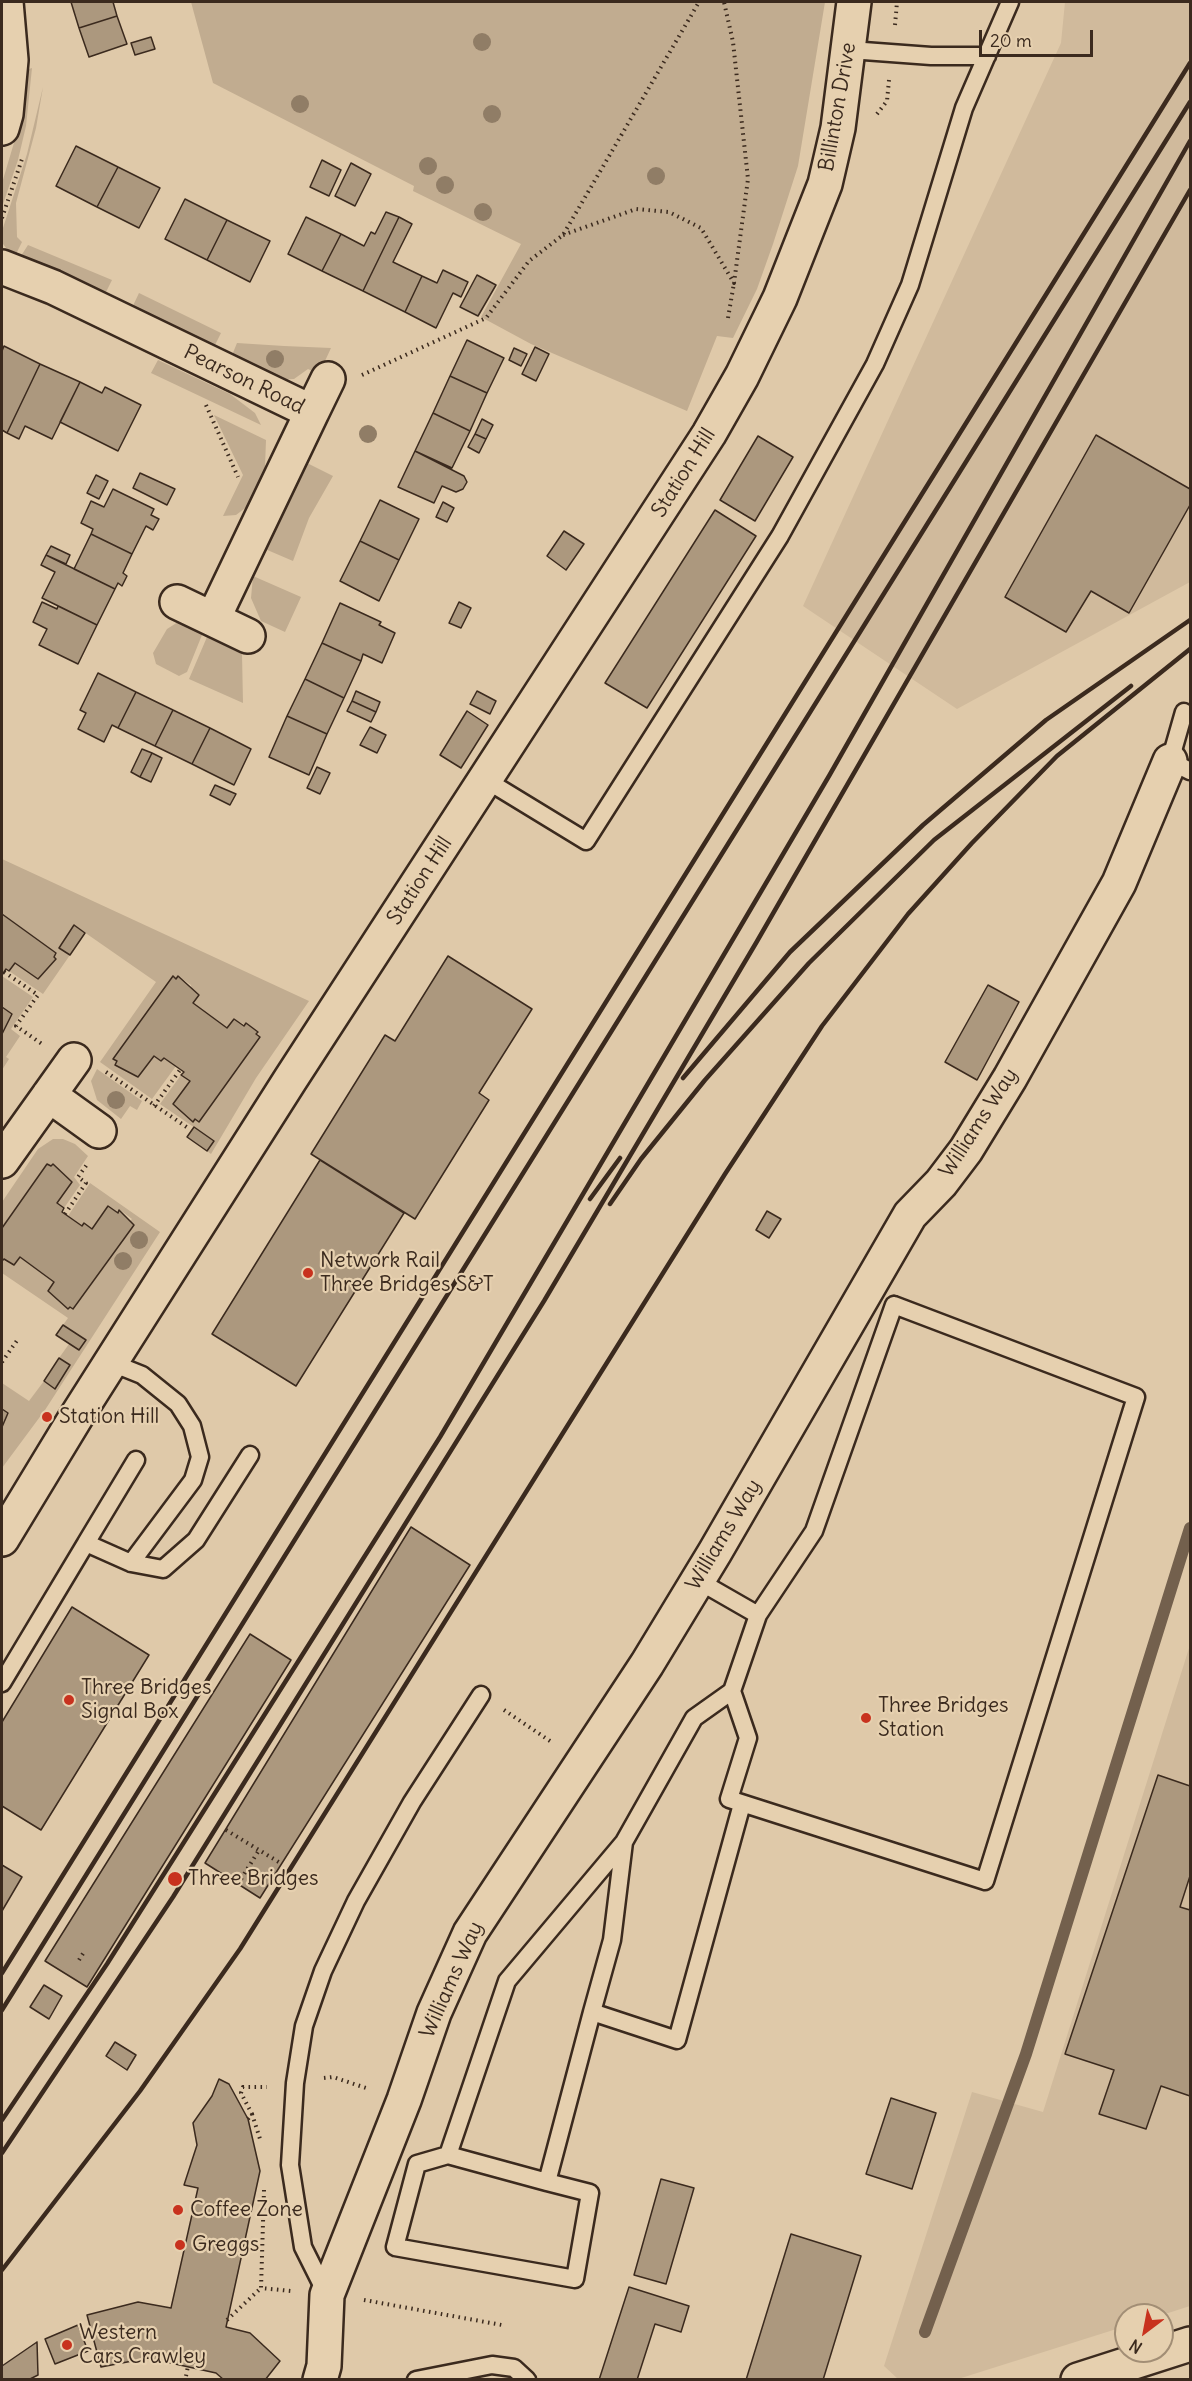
<!DOCTYPE html>
<style>
body{margin:0}
#map{position:relative;width:1192px;height:2381px;overflow:hidden;background:#dfc9a9;font-family:Delius,sans-serif}
canvas{display:block}
.frame{position:absolute;inset:0;border:3px solid #3b2a1e;pointer-events:none}
.north{position:absolute;left:1114px;top:2303px;width:60px;height:60px;box-sizing:border-box;background:#e6d0af;border:2px solid #a28e75;border-radius:50%;rotate:212deg;font-size:16px;font-weight:700;line-height:24px;text-align:center;color:#3b2a1e}
.north::after{content:'';display:block;margin:auto;width:21px;height:27px;background:#c8321e;clip-path:polygon(50% 0,100% 100%,50% 72%,0 100%)}
.scale{position:absolute;left:979px;top:30px;width:114px;height:27px;box-sizing:border-box;border:3px solid #3b2a1e;border-top:0;padding-left:8px;font-size:18px;line-height:21px;white-space:nowrap;color:#3b2a1e;-webkit-text-stroke:4px #e6d0af;paint-order:stroke}
</style>
<div id="map">
<canvas width="1192" height="2381"></canvas>
<div class="frame"></div>
<div class="north">N</div>
<div class="scale">20 m</div>
</div>
<script>
const context = document.querySelector('canvas').getContext('2d');
context.lineJoin = 'round';
function fill(path, color) { context.fillStyle = color; context.fill(path, 'evenodd'); }
const shape = rows => new Path2D(rows.map(r => 'M' + r).join(''));
function trace(path, color, width, dash) { context.strokeStyle = color; context.lineWidth = width; context.lineCap = dash ? 'butt' : 'round'; context.setLineDash(dash || []); context.stroke(path); }
function drawText(font, color, halo, rows, align = 'center') {
  context.font = font + ' Delius,sans-serif'; context.lineWidth = 4.5; context.setLineDash([]); context.textBaseline = 'middle'; context.strokeStyle = halo; context.fillStyle = color; for (const [text, x, y, turn = 0] of rows) {
    context.save(); context.translate(x, y); context.rotate((+turn || 0) * Math.PI / 180); context.textAlign = isNaN(turn) ? turn : align; if (halo) context.strokeText(text, 0, 0); context.fillText(text, 0, 0); context.restore();
  }
}
const built = shape([
 [1065,2,1190,2,1190,582,957,709,803,606,1061,43],
 [1190,1645,1190,2306,1162,2315,1126,2315,1126,2326,958,2379,898,2379,884,2366,972,2092,1043,2112]
]);
const green = shape([
 [191,2,825,2,798,166,773,244,757,289,733,338,717,336,687,411,531,344,481,317,521,244,413,191,414,186,213,83],
 [32,68,26,126,18,160,2,207,2,183,19,126,26,70],
 [43,87,36,128,16,203,17,237,22,242,14,258,3,244,2,231,27,154],
 [28,245,112,280,103,298,19,259],
 [139,293,221,333,212,351,130,312],
 [237,343,284,346,331,348,319,374,308,369,294,379,273,380,230,360],
 [158,360,230,394,255,413,261,425,151,373],
 [214,415,266,440,265,467,259,488,252,503,236,515,223,516,243,475],
 [307,463,333,476,309,518,293,561,265,549],
 [253,576,301,597,285,632,261,621,251,598],
 [178,622,202,635,187,672,179,676,156,664,153,653,167,629],
 [207,637,242,654,243,703,189,679],
 [2,859,309,1001,256,1078,211,1154,207,1151,214,1141,160,1104,181,1075,190,1081,173,1104,193,1121,195,1119,199,1122,259,1038,258,1032,234,1019,227,1028,193,1003,191,985,178,976,176,979,173,976,113,1059,117,1061,115,1065,138,1077,154,1056,161,1061,164,1058,176,1066,152,1099,100,1062,156,982,74,925,59,948,70,955,43,994,9,971,15,963,38,979,56,959,54,957,56,953,2,914],
 [2,976,33,997,11,1029,20,1036,6,1057,9,1059,2,1070,2,1034,12,1014,2,1007],
 [97,1069,142,1101,137,1110,130,1106,121,1119,97,1100,91,1081],
 [53,1139,63,1139,75,1144,88,1156,74,1177,80,1185,64,1208,57,1203,72,1182,53,1164,51,1166,47,1164,2,1228,2,1202,38,1149],
 [90,1183,160,1232,45,1410,2,1468,2,1427,7,1413,2,1409,2,1383,29,1401,44,1381,55,1389,70,1365,59,1358,69,1344,79,1350,86,1340,63,1325,68,1318,2,1273,2,1261,4,1259,14,1265,20,1257,54,1282,48,1291,68,1309,70,1307,74,1309,134,1225,130,1221,132,1219,120,1210,118,1213,108,1206,92,1229,84,1223,82,1226,68,1216]
]);
const stream = shape([
 [925,2332,1026,2054,1190,1528]
]);
const building = shape([
 [71,2,113,2,117,16,79,28,71,2],
 [117,16,127,44,89,57,79,28,117,16],
 [151,37,155,49,135,55,131,43,151,37],
 [76,146,118,167,97,207,56,186,76,146],
 [322,160,341,170,329,196,310,187,322,160],
 [351,163,371,174,355,206,335,196,351,163],
 [118,167,160,188,139,228,97,207,118,167],
 [185,199,227,220,207,260,165,239,185,199],
 [386,212,399,217,363,291,322,271,341,234,364,246,371,232,375,234,386,212],
 [306,217,341,234,322,271,288,254,306,217],
 [399,217,412,224,393,262,422,276,405,312,363,291,399,217],
 [227,220,270,241,250,282,207,260,227,220],
 [443,270,468,282,461,297,453,293,436,328,405,312,422,276,437,283,443,270],
 [477,275,496,285,478,316,460,307,477,275],
 [467,340,504,358,487,393,450,376,467,340],
 [4,346,40,364,7,433,2,430,2,351,4,346],
 [535,347,549,354,536,381,522,374,535,347],
 [514,348,527,354,521,366,509,360,514,348],
 [40,364,80,382,52,439,25,426,19,439,7,433,40,364],
 [450,376,487,393,470,431,433,413,450,376],
 [80,382,102,393,105,387,141,405,118,451,60,422,80,382],
 [433,413,470,431,452,468,415,451,433,413],
 [482,419,493,425,486,439,475,434,482,419],
 [475,434,486,439,479,453,468,447,475,434],
 [1096,435,1190,489,1190,505,1129,613,1091,591,1066,632,1005,597,1096,435],
 [758,436,793,457,755,521,720,500,758,436],
 [415,451,464,476,467,482,463,489,456,492,442,486,434,503,398,487,415,451],
 [140,473,175,489,167,505,133,488,140,473],
 [96,475,108,481,99,499,87,493,96,475],
 [113,489,154,509,151,515,159,519,153,530,146,526,132,554,91,534,93,529,81,523,91,501,104,507,113,489],
 [380,500,419,519,399,560,360,541,380,500],
 [443,502,454,508,447,522,436,517,443,502],
 [715,510,756,536,647,708,605,683,715,510],
 [564,531,584,544,566,570,547,556,564,531],
 [91,534,132,554,123,573,127,576,122,586,118,583,115,589,74,569,91,534],
 [360,541,399,560,379,601,340,581,360,541],
 [51,546,70,555,66,564,46,555,51,546],
 [46,555,115,589,97,625,42,598,55,572,41,565,46,555],
 [42,602,57,609,58,606,97,625,78,664,39,645,47,629,33,622,42,602],
 [459,602,471,608,461,628,449,623,459,602],
 [340,603,381,622,379,625,395,633,382,663,363,654,361,661,322,643,340,603],
 [322,643,361,661,344,698,305,679,322,643],
 [98,673,136,692,118,728,112,725,104,742,78,729,86,713,80,710,98,673],
 [305,679,344,698,327,734,287,716,305,679],
 [356,691,380,702,376,712,352,701,356,691],
 [477,691,496,701,490,714,470,704,477,691],
 [136,692,173,710,155,746,118,728,136,692],
 [352,701,376,712,371,722,347,711,352,701],
 [173,710,210,728,192,764,155,746,173,710],
 [467,711,488,725,461,768,440,755,467,711],
 [287,716,327,734,309,775,269,757,287,716],
 [370,727,386,735,377,753,360,745,370,727],
 [210,728,251,749,234,785,192,764,210,728],
 [142,749,152,753,140,777,131,772,142,749],
 [152,753,162,758,151,782,140,777,152,753],
 [317,767,330,773,320,794,307,788,317,767],
 [215,785,236,794,230,805,210,795,215,785],
 [2,914,56,953,54,957,56,959,38,979,15,963,9,971,6,969,2,975,2,914],
 [74,925,85,933,70,955,59,948,74,925],
 [448,956,532,1009,479,1093,489,1100,415,1219,311,1154,385,1035,395,1041,448,956],
 [173,976,176,979,178,976,199,995,193,1003,227,1028,234,1019,244,1026,246,1023,258,1032,256,1034,260,1037,199,1122,195,1119,193,1122,173,1104,190,1081,181,1075,184,1072,164,1058,161,1061,154,1056,138,1077,115,1065,117,1061,113,1059,173,976],
 [988,985,1019,1002,977,1080,945,1062,988,985],
 [2,1007,12,1014,2,1034,2,1007],
 [194,1127,214,1141,207,1151,187,1137,194,1127],
 [320,1160,404,1213,296,1386,212,1334,320,1160],
 [47,1164,51,1166,53,1164,72,1182,57,1203,64,1208,62,1212,82,1226,84,1223,92,1229,108,1206,118,1213,119,1210,134,1225,73,1309,70,1307,68,1309,48,1291,54,1282,20,1257,14,1265,4,1259,2,1261,2,1228,47,1164],
 [767,1211,781,1219,769,1238,756,1230,767,1211],
 [63,1325,86,1340,79,1350,56,1335,63,1325],
 [59,1358,70,1365,55,1389,44,1381,59,1358],
 [2,1409,8,1413,2,1427,2,1409],
 [411,1527,470,1565,260,1898,205,1863,411,1527],
 [72,1607,149,1655,41,1830,2,1806,2,1722,72,1607],
 [250,1634,291,1660,87,1987,45,1961,250,1634],
 [1158,1775,1190,1786,1190,1876,1180,1907,1190,1910,1190,2096,1161,2086,1146,2129,1099,2114,1114,2070,1065,2054,1158,1775],
 [2,1865,22,1877,2,1911,2,1865],
 [44,1985,62,1996,49,2019,30,2007,44,1985],
 [115,2042,136,2055,127,2070,106,2056,115,2042],
 [219,2079,229,2084,248,2119,260,2171,226,2327,250,2333,280,2361,265,2380,224,2380,216,2373,148,2358,101,2367,87,2315,138,2302,171,2308,198,2188,184,2185,197,2145,193,2123,212,2096,219,2079],
 [891,2098,936,2113,912,2189,866,2174,891,2098],
 [661,2179,694,2188,666,2284,634,2275,661,2179],
 [791,2234,861,2256,823,2380,746,2380,791,2234],
 [629,2287,689,2306,681,2332,655,2324,637,2380,599,2380,629,2287],
 [78,2325,88,2351,55,2364,45,2339,78,2325],
 [37,2342,38,2375,28,2380,2,2380,2,2366,37,2342]
]);
const path = shape([
 [895,25,897,2],
 [877,114,887,101,889,80],
 [2,218,22,159],
 [563,235,636,209,669,212,701,228,734,283,748,179,733,42,724,2],
 [728,318,734,283],
 [362,375,486,318,529,261,563,235,699,2],
 [206,405,238,477],
 [4,972,38,995,16,1026,42,1044],
 [106,1072,188,1128],
 [154,1106,180,1070],
 [65,1214,86,1183,78,1177,88,1163],
 [2,1362,18,1339],
 [504,1710,553,1743],
 [226,1830,282,1864],
 [238,1884,259,1850],
 [79,1960,84,1952],
 [324,2078,333,2077,369,2089],
 [252,2114,261,2142],
 [248,2119,252,2114,241,2093,243,2087,267,2087],
 [264,2190,261,2288,291,2291],
 [364,2300,502,2325],
 [227,2320,261,2288],
 [186,2376,188,2366]
]);
const lane = shape([
 [850,50,931,56,987,56],
 [1184,712,1170,761,1190,771],
 [486,780,586,841,780,536,875,364,910,285,964,108,1010,2],
 [894,1305,1136,1397,985,1881,729,1799,748,1738,732,1691,758,1615,814,1531,894,1305],
 [112,1363,142,1375,178,1404,192,1426,200,1457,193,1480,131,1563],
 [86,1543,136,1460],
 [697,1580,758,1615],
 [2,1683,86,1543,131,1563,163,1569,196,1540,250,1455],
 [732,1691,694,1718,624,1842,507,1981,448,2155,417,2164,395,2247,575,2279,590,2193,547,2182,592,2012,677,2040,742,1804],
 [592,2012,612,1940,624,1842],
 [448,2155,547,2182],
 [327,2295,303,2247,290,2165,295,2083,304,2026,323,1971,356,1901,412,1802,481,1695],
 [416,2380,492,2365,514,2368,527,2380]
]);
const street = shape([
 [2,128,6,114,11,60,6,2],
 [2,267,53,287,312,412,213,619],
 [312,412,328,379],
 [177,602,248,636],
 [49,1095,99,1131],
 [2,1161,74,1060],
 [320,2380,324,2366,327,2295,404,2100,434,2013,470,1933,647,1664,715,1552,910,1215,941,1183,966,1150,1010,1078,1119,883,1170,761]
]);
const secondary = shape([
 [2,1539,76,1417,290,1080,709,434,742,376,780,298,825,184,838,128,854,2]
]);
const primary = shape([
 [1078,2380,1190,2344]
]);
const rail = shape([
 [683,1078,790,952,923,825,1046,720,1190,620],
 [590,1199,620,1158],
 [610,1204,641,1159,705,1080,809,963,934,840,1131,686],
 [2,1973,1190,63],
 [2,2010,1190,102],
 [2,2120,107,1964,440,1437,829,776,1190,141],
 [2,2153,173,1897,544,1301,756,943,1190,190],
 [2,2270,140,2091,240,1949,725,1174,822,1026,908,914,972,843,1057,756,1190,649]
]);
const trees = [
 [482,42],
 [300,104],
 [492,114],
 [428,166],
 [656,176],
 [445,185],
 [483,212],
 [275,359],
 [368,434],
 [116,1100],
 [139,1240],
 [123,1261]
];
const markers = [
 [308,1273,6,"#c8321e"],
 [47,1417,6,"#c8321e"],
 [69,1700,6,"#c8321e"],
 [866,1718,6,"#c8321e"],
 [175,1879,8,"#c8321e"],
 [178,2210,6,"#c8321e"],
 [180,2245,6,"#c8321e"],
 [67,2345,6,"#c8321e"]
];
const streetNames = [
 ["Billinton Drive",838,107,-80],
 ["Pearson Road",244,380,26],
 ["Station Hill",684,473,-58],
 ["Station Hill",420,881,-57],
 ["Williams Way",979,1123,-57],
 ["Williams Way",724,1535,-59],
 ["Williams Way",452,1980,-66]
];
const poiNames = [
 ["Network Rail",320,1261],
 ["Three Bridges S&T",320,1285],
 ["Station Hill",59,1417],
 ["Three Bridges",81,1688],
 ["Signal Box",81,1712],
 ["Three Bridges",878,1706],
 ["Station",878,1730],
 ["Three Bridges",188,1879],
 ["Coffee Zone",190,2210],
 ["Greggs",192,2245],
 ["Western",79,2333],
 ["Cars Crawley",79,2357]
];
fill(built, '#d0ba9c');
fill(green, '#c1ac90');
trace(stream, '#73604d', 12);
fill(building, '#ac987e');
trace(building, '#3b2a1e', 1.5);
trace(lane, '#3b2a1e', 21);
trace(street, '#3b2a1e', 38);
trace(secondary, '#3b2a1e', 38);
trace(primary, '#3b2a1e', 38);
trace(path, '#3b2a1e', 4, [1.5, 4.5]);
trace(lane, '#e6d0af', 16);
trace(street, '#e6d0af', 33);
trace(secondary, '#e6d0af', 33);
trace(primary, '#e6d0af', 33);
trace(rail, '#3b2a1e', 4.5);
context.fillStyle = '#907d66';
for (const [x, y] of trees) { context.beginPath(); context.arc(x, y, 9, 0, 2 * Math.PI); context.fill(); }
for (const [x, y, r, color] of markers) { const dot = new Path2D(); dot.arc(x, y, r, 0, 2 * Math.PI); context.fillStyle = color; context.fill(dot); trace(dot, '#e6d0af', 2); }
drawText('21px', '#3b2a1e', '#e6d0af', streetNames);
drawText('21px', '#3b2a1e', '#e6d0af', poiNames, 'left');
</script>
